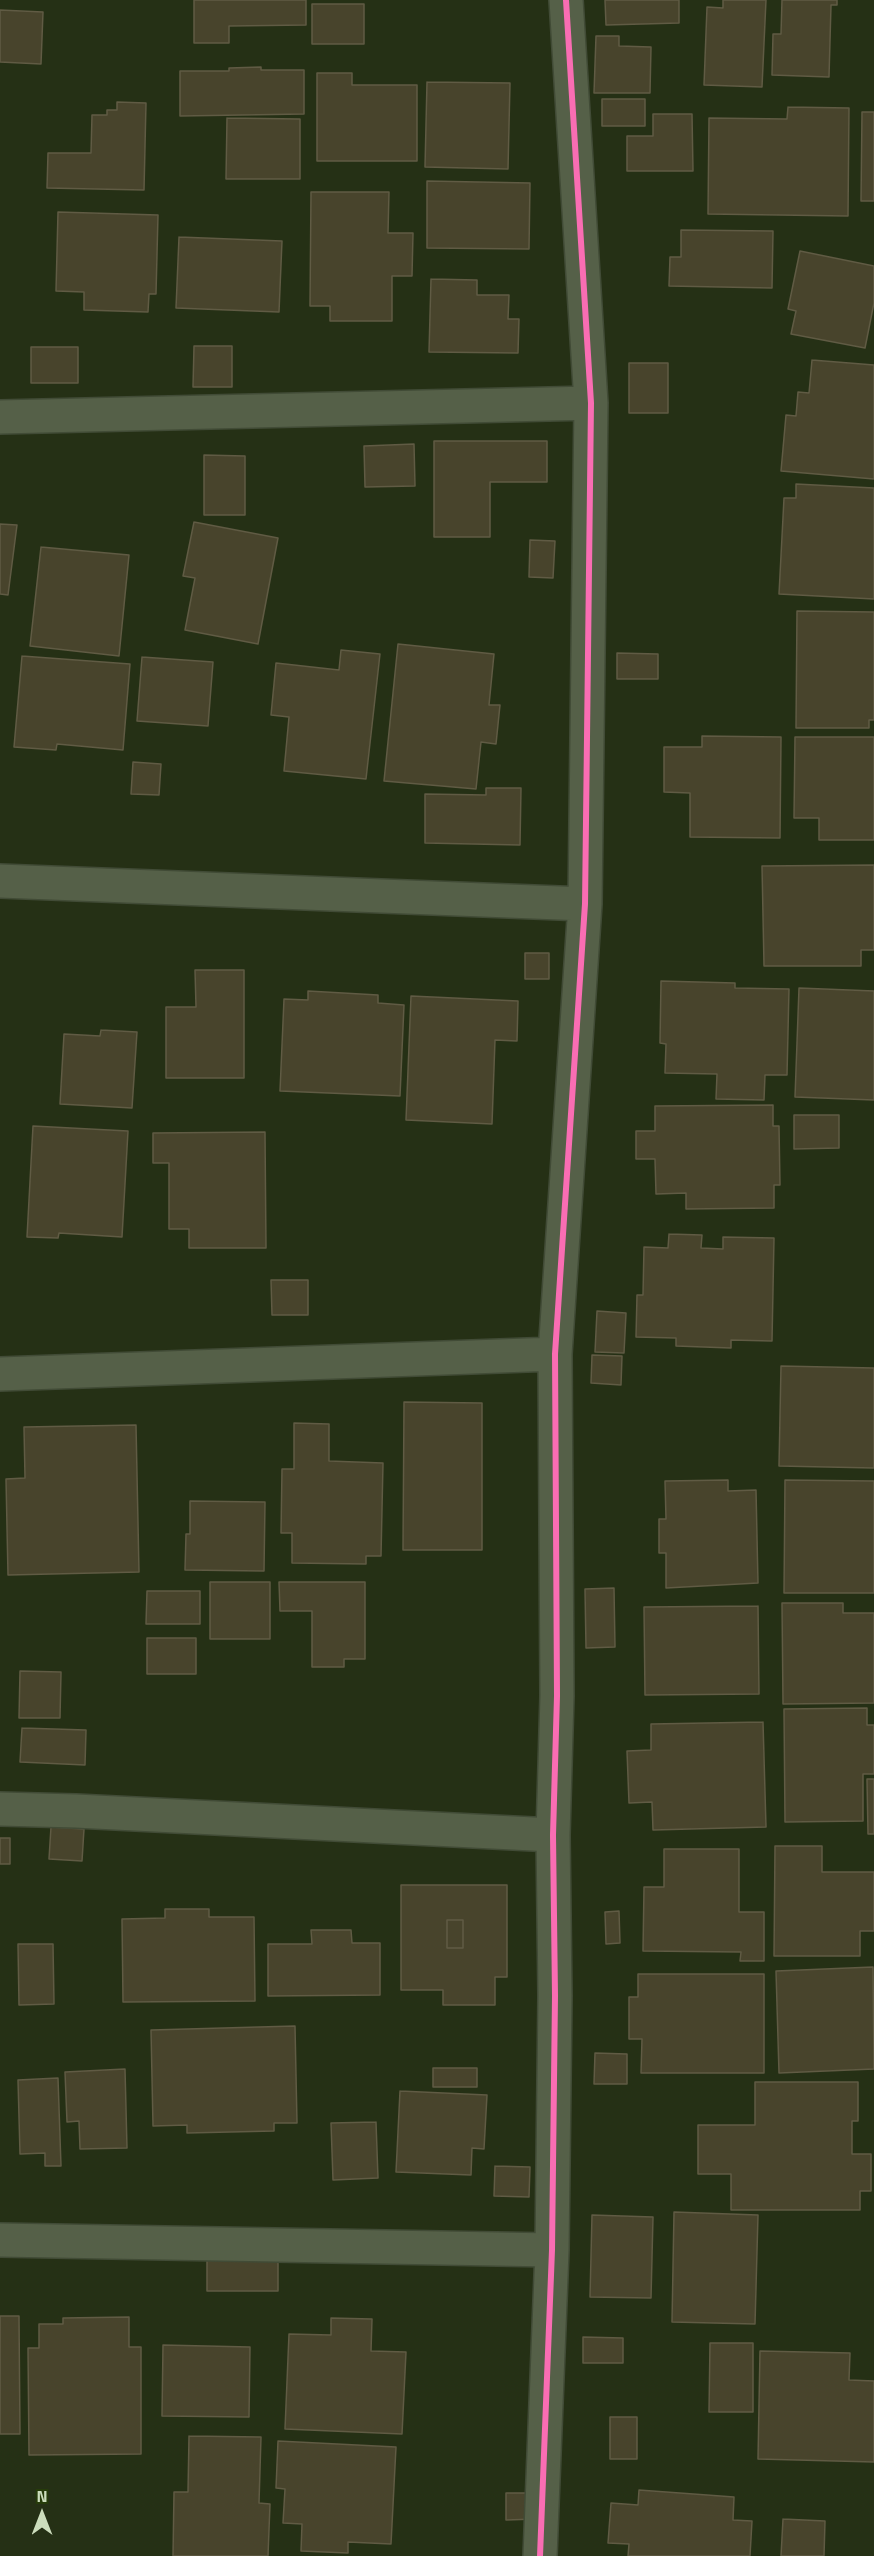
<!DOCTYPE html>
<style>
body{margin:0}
#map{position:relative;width:874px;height:2556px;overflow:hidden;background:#253015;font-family:"Titillium Web",sans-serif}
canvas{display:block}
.north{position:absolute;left:12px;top:2484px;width:60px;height:60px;-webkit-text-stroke:4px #263b0a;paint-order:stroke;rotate:0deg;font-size:16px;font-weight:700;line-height:24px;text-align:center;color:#ccddbc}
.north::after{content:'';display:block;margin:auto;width:21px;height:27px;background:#ccddbc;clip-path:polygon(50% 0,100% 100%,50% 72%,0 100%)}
</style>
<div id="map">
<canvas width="874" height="2556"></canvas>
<div class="north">N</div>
</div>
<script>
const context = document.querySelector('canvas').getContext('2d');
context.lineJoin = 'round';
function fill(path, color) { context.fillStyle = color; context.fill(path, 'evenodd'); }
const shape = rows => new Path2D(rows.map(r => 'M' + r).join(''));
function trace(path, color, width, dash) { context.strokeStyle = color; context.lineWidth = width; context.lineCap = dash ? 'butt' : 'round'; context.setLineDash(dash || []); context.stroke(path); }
const building = shape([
 [194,0,306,0,306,25,229,26,229,43,194,43,194,0],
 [605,0,679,0,679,23,606,25,605,0],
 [723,0,766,0,762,87,704,85,707,7,723,8,723,0],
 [782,0,837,0,837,5,831,5,829,77,772,75,773,34,781,34,782,0],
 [312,4,364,4,364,44,312,44,312,4],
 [0,10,43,12,41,64,0,62,0,10],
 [596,36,619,36,619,46,651,47,650,93,594,93,596,36],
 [261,67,261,70,304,70,304,114,180,116,180,71,229,71,229,68,261,67],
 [317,73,352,73,352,85,417,85,417,161,317,161,317,73],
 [427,82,510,83,508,169,425,167,427,82],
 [602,99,645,99,645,126,602,126,602,99],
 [117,102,146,103,144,190,47,188,48,153,91,153,92,115,107,115,107,110,117,110,117,102],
 [788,107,849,108,848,216,708,214,709,118,787,119,788,107],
 [862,112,874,112,874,201,861,201,862,112],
 [653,114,692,114,693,171,627,171,627,136,653,136,653,114],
 [227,118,300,119,300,179,226,179,227,118],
 [427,181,530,183,529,249,427,248,427,181],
 [311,192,389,192,388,233,413,233,412,276,392,276,392,321,330,321,330,306,310,306,311,192],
 [58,212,158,215,156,294,149,294,148,312,84,310,84,292,56,291,58,212],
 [681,230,773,231,772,288,669,286,670,257,681,257,681,230],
 [179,237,282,241,279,312,176,308,179,237],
 [800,251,874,266,874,303,865,348,791,334,796,311,788,309,800,251],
 [431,279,477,280,477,295,509,295,508,319,519,319,518,353,429,352,431,279],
 [194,346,232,346,232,387,193,387,194,346],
 [31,347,78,347,78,383,31,383,31,347],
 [812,360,874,365,874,479,781,471,786,415,796,416,798,392,809,393,812,360],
 [629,363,668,363,668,413,629,413,629,363],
 [434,441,547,441,547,482,490,482,490,537,434,537,434,441],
 [414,444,415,486,365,487,364,446,414,444],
 [204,455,245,456,245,515,204,515,204,455],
 [796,484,874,488,874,599,779,594,784,498,796,498,796,484],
 [194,522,278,538,258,644,185,630,195,578,183,576,194,522],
 [0,524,17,525,8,595,0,594,0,524],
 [530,540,555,541,553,578,529,577,530,540],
 [41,547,129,555,119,656,30,646,41,547],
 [797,611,874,612,874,720,869,720,869,728,796,728,797,611],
 [398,644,494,654,489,705,500,705,496,744,481,742,476,789,384,781,398,644],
 [341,650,380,654,366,779,284,771,289,717,271,715,276,663,339,670,341,650],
 [617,653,658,654,658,679,617,679,617,653],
 [22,656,130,664,123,750,57,744,56,750,14,747,22,656],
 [142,657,213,662,208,726,137,721,142,657],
 [702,736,781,737,780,838,690,837,690,793,664,792,664,747,702,747,702,736],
 [795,737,874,737,874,840,819,840,819,818,794,818,795,737],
 [133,762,161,764,159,795,131,794,133,762],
 [486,788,521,788,520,845,425,843,425,794,486,795,486,788],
 [874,865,874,950,861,950,861,966,764,966,762,866,874,865],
 [525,953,549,953,549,979,525,979,525,953],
 [195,970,244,970,244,1078,166,1078,166,1007,196,1007,195,970],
 [661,981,735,983,735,988,789,989,787,1075,765,1075,764,1100,716,1099,717,1074,665,1073,666,1044,660,1043,661,981],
 [799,988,874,991,874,1100,795,1097,799,988],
 [308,991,378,995,378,1003,404,1005,400,1096,280,1091,284,999,308,1000,308,991],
 [411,996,518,1001,517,1041,495,1040,492,1124,406,1120,411,996],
 [101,1030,137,1032,132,1108,60,1104,64,1034,100,1036,101,1030],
 [773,1105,773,1126,779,1126,780,1185,774,1185,774,1208,686,1209,686,1193,656,1194,655,1159,636,1159,636,1131,655,1131,655,1106,773,1105],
 [794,1115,839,1115,839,1148,794,1149,794,1115],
 [33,1126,128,1131,122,1237,59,1233,58,1238,27,1237,33,1126],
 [265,1132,266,1248,189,1248,189,1229,169,1229,169,1163,153,1163,153,1133,265,1132],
 [669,1234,702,1235,701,1248,723,1249,723,1237,774,1238,772,1341,731,1340,731,1348,676,1346,676,1338,636,1337,637,1295,643,1295,644,1247,668,1248,669,1234],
 [271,1280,308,1280,308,1315,272,1315,271,1280],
 [597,1311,626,1313,624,1353,595,1352,597,1311],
 [592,1355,622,1356,621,1385,591,1383,592,1355],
 [781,1366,874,1368,874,1468,779,1466,781,1366],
 [404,1402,482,1403,482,1550,403,1550,404,1402],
 [294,1423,329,1424,329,1461,383,1463,381,1556,366,1556,366,1564,292,1563,292,1533,281,1533,282,1469,294,1469,294,1423],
 [136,1425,139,1572,8,1575,6,1479,25,1478,24,1427,136,1425],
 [728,1480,728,1491,756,1490,758,1583,666,1588,666,1553,659,1553,659,1519,666,1519,665,1481,728,1480],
 [785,1480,874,1481,874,1593,784,1593,785,1480],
 [190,1501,265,1502,264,1571,185,1570,186,1534,190,1534,190,1501],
 [210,1582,270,1582,270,1639,210,1639,210,1582],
 [279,1582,365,1582,365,1659,344,1659,344,1667,312,1667,312,1611,280,1611,279,1582],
 [614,1588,615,1647,586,1648,585,1589,614,1588],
 [147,1591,200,1591,200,1624,146,1624,147,1591],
 [782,1603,843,1603,843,1613,874,1613,874,1703,783,1704,782,1603],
 [758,1606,759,1694,645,1695,644,1607,758,1606],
 [147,1638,196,1638,196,1674,147,1674,147,1638],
 [20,1671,61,1672,60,1718,19,1718,20,1671],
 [867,1708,867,1725,874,1725,874,1774,863,1774,863,1821,785,1822,784,1709,867,1708],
 [763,1722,766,1827,653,1830,652,1802,629,1803,627,1751,651,1750,651,1724,763,1722],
 [22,1728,86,1730,85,1765,20,1762,22,1728],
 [867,1779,874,1779,874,1834,868,1834,867,1779],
 [51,1827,84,1829,82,1861,49,1859,51,1827],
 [0,1838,10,1838,10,1864,0,1864,0,1838],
 [775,1846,822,1846,822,1872,874,1872,874,1931,860,1931,860,1956,774,1956,775,1846],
 [664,1849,739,1849,739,1912,764,1912,764,1961,740,1961,741,1952,643,1951,644,1887,664,1887,664,1849],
 [401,1885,507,1885,507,1977,495,1977,495,2005,443,2005,443,1990,401,1990,401,1885],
 [447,1920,463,1920,463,1948,447,1948,447,1920],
 [165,1909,209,1909,209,1917,254,1917,255,2001,123,2002,122,1919,165,1918,165,1909],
 [619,1911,620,1943,606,1944,605,1912,619,1911],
 [447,1920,463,1920,463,1948,447,1948,447,1920],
 [311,1930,351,1930,352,1943,380,1943,380,1995,268,1996,268,1944,312,1944,311,1930],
 [18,1944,53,1944,54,2004,19,2005,18,1944],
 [873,1967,874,2069,779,2073,776,1971,873,1967],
 [638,1974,764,1974,764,2073,641,2073,642,2039,629,2039,629,1997,638,1997,638,1974],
 [295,2026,297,2123,274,2123,274,2131,187,2133,187,2125,153,2126,151,2030,295,2026],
 [595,2053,627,2054,627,2084,594,2084,595,2053],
 [433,2068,477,2068,477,2087,433,2087,433,2068],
 [125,2069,127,2148,80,2149,79,2121,67,2122,65,2072,125,2069],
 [58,2078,61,2166,45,2166,45,2153,20,2154,18,2080,58,2078],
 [755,2082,858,2082,858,2121,852,2121,852,2154,871,2154,871,2191,860,2191,860,2210,731,2210,731,2174,698,2174,698,2125,755,2125,755,2082],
 [400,2091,487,2095,484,2149,472,2148,471,2175,396,2172,400,2091],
 [376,2122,378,2178,333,2180,331,2123,376,2122],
 [495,2166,530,2167,529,2197,494,2196,495,2166],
 [674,2212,758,2215,755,2324,672,2322,674,2212],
 [592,2215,653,2217,651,2298,590,2297,592,2215],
 [207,2257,278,2257,278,2291,207,2291,207,2257],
 [0,2316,19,2316,20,2434,0,2434,0,2316],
 [129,2317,129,2347,141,2347,141,2454,29,2455,28,2348,39,2348,39,2324,63,2324,63,2318,129,2317],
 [331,2318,372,2319,371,2351,406,2352,402,2434,285,2429,289,2334,331,2335,331,2318],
 [583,2337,623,2338,623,2363,583,2363,583,2337],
 [710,2343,753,2343,753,2412,709,2412,710,2343],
 [163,2345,250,2347,249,2417,162,2416,163,2345],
 [760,2351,850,2353,849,2380,874,2381,874,2462,758,2459,760,2351],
 [610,2417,637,2417,637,2459,610,2459,610,2417],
 [189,2436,261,2437,259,2503,270,2504,268,2556,173,2556,174,2492,188,2492,189,2436],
 [278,2441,396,2447,391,2544,348,2542,348,2553,301,2551,302,2524,283,2523,285,2489,276,2488,278,2441],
 [639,2490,734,2497,733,2520,752,2521,750,2556,628,2556,629,2544,608,2543,611,2503,638,2505,639,2490],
 [506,2493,536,2493,536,2519,506,2520,506,2493],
 [783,2519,825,2521,824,2556,781,2556,783,2519]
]);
const minor = shape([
 [0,417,591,403],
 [0,881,585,904],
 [0,1374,555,1354],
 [0,1809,76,1811,553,1835],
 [0,2240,552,2250],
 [540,2556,552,2250,555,1996,553,1835,557,1696,555,1354,585,904,591,403,566,0]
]);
const cycleway = shape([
 [540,2556,552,2250,555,1996,553,1835,557,1696,555,1354,585,904,591,403,566,0]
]);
fill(building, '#48442c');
trace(building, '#605b44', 1.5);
trace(minor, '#414b36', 36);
trace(minor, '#556048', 33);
trace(cycleway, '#f96db3', 6);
</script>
